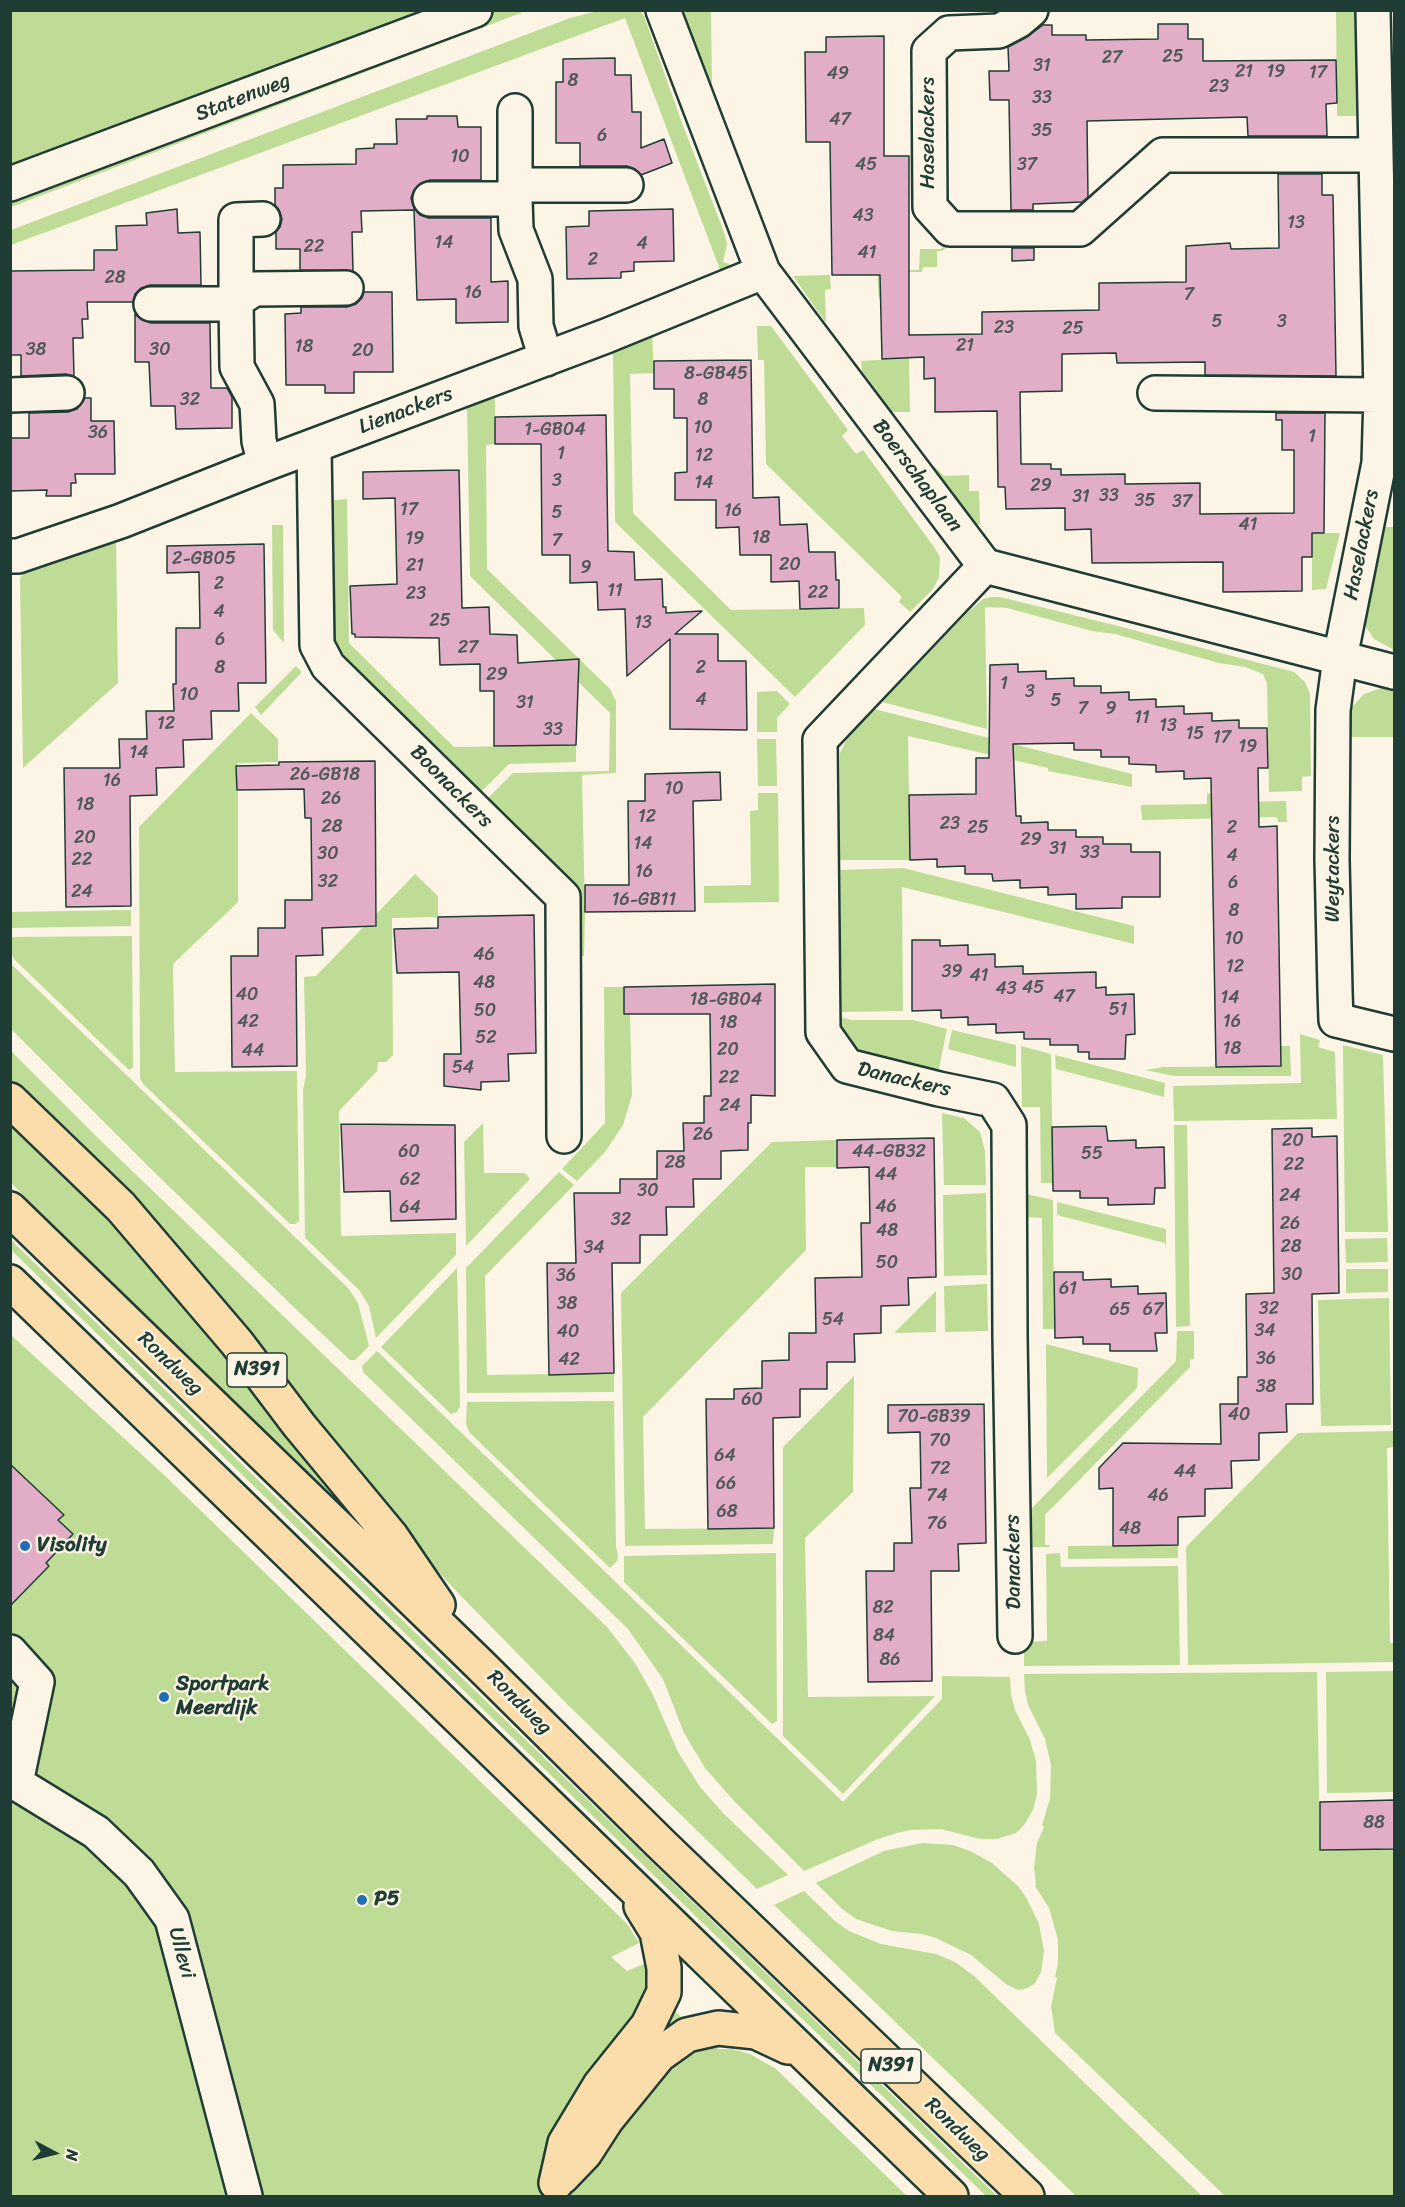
<!DOCTYPE html>
<style>
body{margin:0}
#map{position:relative;width:1405px;height:2207px;overflow:hidden;background:#fcf5e5;font-family:Sriracha,sans-serif}
canvas{display:block}
.frame{position:absolute;inset:0;border:12px solid #1f3d34;pointer-events:none}
.north{position:absolute;left:24px;top:2123px;width:60px;height:60px;-webkit-text-stroke:4px #fcf5e5;paint-order:stroke;rotate:97deg;font-size:16px;font-weight:700;line-height:24px;text-align:center;color:#1f3d34}
.north::after{content:'';display:block;margin:auto;width:21px;height:27px;background:#1f3d34;clip-path:polygon(50% 0,100% 100%,50% 72%,0 100%)}
</style>
<div id="map">
<canvas width="1405" height="2207"></canvas>
<div class="frame"></div>
<div class="north">N</div>
</div>
<script>
const context = document.querySelector('canvas').getContext('2d');
context.lineJoin = 'round';
function fill(path, color) { context.fillStyle = color; context.fill(path, 'evenodd'); }
const shape = rows => new Path2D(rows.map(r => 'M' + r).join(''));
function trace(path, color, width, dash) { context.strokeStyle = color; context.lineWidth = width; context.lineCap = dash ? 'butt' : 'round'; context.setLineDash(dash || []); context.stroke(path); }
function drawText(font, color, halo, rows, align = 'center') {
  context.font = font + ' Sriracha,sans-serif'; context.lineWidth = 4.5; context.setLineDash([]); context.textBaseline = 'middle'; context.strokeStyle = halo; context.fillStyle = color; for (const [text, x, y, turn = 0] of rows) {
    context.save(); context.translate(x, y); context.rotate((+turn || 0) * Math.PI / 180); context.textAlign = isNaN(turn) ? turn : align; if (halo) context.strokeText(text, 0, 0); context.fillText(text, 0, 0); context.restore();
  }
}
const green = shape([
 [639,10,644,16,682,123,724,232,727,244,723,262,730,264,722,275,625,18,11,245,11,230,570,18,598,11],
 [11,11,448,11,11,177],
 [495,11,526,11,11,207,11,194],
 [680,11,711,11,712,88,710,91],
 [1336,11,1355,11,1356,116,1337,116],
 [953,239,953,242,942,251,937,251,937,267,923,267,922,272,902,272,882,299,879,299,877,271,919,270,920,249,941,249],
 [830,275,831,289,825,290,826,323,793,276],
 [757,326,771,326,848,430,842,436,856,454,863,450,934,547,940,557,939,577,933,589,910,612,899,602,902,597,766,464,764,360,758,360],
 [652,333,654,373,630,374,633,513,731,610,864,608,865,625,795,697,615,522,613,348],
 [909,358,910,412,892,412,862,371,861,361],
 [495,393,495,444,486,445,487,569,610,689,616,701,616,773,582,775,585,914,584,956,579,956,574,889,484,802,513,773,609,771,610,713,470,576,467,403],
 [935,467,944,476,969,475,969,491,979,491,980,524,975,526,930,470],
 [347,499,349,643,454,747,576,745,576,762,509,764,481,792,340,654,336,645,335,629,334,500],
 [272,525,283,525,284,643,273,630],
 [1384,527,1394,527,1394,650,1374,639,1366,627,1364,615],
 [1312,533,1340,533,1326,589,1312,590],
 [116,536,118,683,23,768,20,579,25,570],
 [991,597,1000,597,1114,625,1294,672,1305,682,1310,694,1311,776,1302,777,1302,791,1269,792,1267,683,1263,674,1245,667,1219,663,1115,634,1092,631,1007,608,985,607,987,729,882,702,967,613,983,599],
 [296,666,302,672,261,715,255,707],
 [1381,688,1394,688,1394,737,1343,737,1349,710,1364,694],
 [777,691,790,704,777,718,777,732,757,732,757,692],
 [874,709,1132,774,1132,787,1048,771,1048,768,908,736,910,860,840,860,840,753,848,737],
 [251,713,278,739,278,762,238,763,238,902,173,964,175,1072,297,1071,299,1221,295,1224,290,1224,143,1084,140,1078,139,827],
 [757,739,776,739,777,786,758,786],
 [758,793,778,793,779,902,704,903,704,886,751,885,750,811,758,810],
 [1207,793,1240,802,1286,801,1287,822,1278,822,1277,817,1142,820,1141,805,1207,804],
 [903,868,1134,926,1134,944,902,887,903,1011,842,1012,840,870],
 [415,874,438,896,438,917,392,918,393,1055,386,1062,378,1062,377,1071,339,1111,341,1236,456,1233,456,1255,376,1338,369,1306,359,1290,305,1238,303,1090,306,1076,304,977,316,976],
 [131,910,131,926,11,928,11,912],
 [132,936,133,1068,129,1070,14,959,11,954,10,937],
 [11,964,349,1289,358,1303,369,1346,355,1360,350,1360,302,1315,152,1170,11,1029],
 [604,987,624,987,624,1014,630,1014,632,1095,623,1125,605,1152,577,1181,562,1169,605,1123],
 [834,1015,851,1020,913,1020,947,1029,937,1078,846,1050],
 [952,1030,1016,1045,1016,1067,948,1049],
 [1300,1034,1320,1040,1318,1047,1335,1052,1337,1119,1174,1121,1173,1086,1301,1083],
 [1343,1045,1383,1055,1388,1232,1345,1232],
 [1021,1046,1051,1054,1053,1183,1041,1183,1040,1107,1022,1107],
 [1281,1046,1290,1046,1291,1076,1174,1076,1145,1070,1163,1067,1281,1066],
 [10,1050,99,1139,607,1627,635,1663,653,1695,678,1752,700,1787,724,1814,788,1875,757,1889,567,1704,459,1594,413,1544,54,1125,11,1083],
 [1055,1055,1165,1083,1164,1097,1056,1069],
 [10,1110,101,1198,355,1511,350,1515,11,1183],
 [942,1113,964,1118,980,1132,985,1151,986,1185,944,1185],
 [483,1123,484,1173,525,1173,530,1179,466,1246,464,1142],
 [1174,1125,1187,1125,1190,1326,1176,1327],
 [837,1140,837,1167,805,1167,806,1250,643,1417,645,1529,774,1528,773,1544,625,1546,621,1293,772,1142],
 [559,1172,574,1185,485,1276,487,1375,614,1373,614,1392,467,1393,466,1268],
 [986,1193,987,1275,944,1276,943,1195],
 [1022,1193,1053,1200,1054,1329,1043,1329,1042,1218,1023,1217],
 [1057,1202,1166,1229,1166,1248,1165,1243,1057,1215],
 [1387,1238,1388,1262,1346,1263,1345,1239],
 [11,1240,704,1913,997,2196,986,2196,713,1933,11,1250],
 [457,1268,460,1406,457,1412,451,1414,381,1347],
 [1346,1269,1388,1269,1388,1292,1346,1293],
 [987,1284,988,1331,945,1332,944,1286],
 [936,1291,936,1332,894,1333],
 [1389,1298,1391,1425,1321,1426,1318,1300],
 [1177,1331,1194,1331,1194,1359,1190,1359,1190,1367,1045,1515,1045,1545,1050,1545,1049,1547,1032,1547,1031,1509,1176,1361],
 [10,1334,163,1474,616,1913,628,1925,639,1943,611,1957,627,1971,646,1963,648,1988,718,2049,732,2049,750,2054,776,2069,907,2196,11,2196],
 [1046,1344,1138,1368,1137,1388,1047,1478],
 [377,1351,843,1802,942,1699,942,1676,1010,1677,1011,1694,1015,1710,1030,1740,1036,1761,1037,1794,1033,1810,1024,1825,1016,1833,997,1839,980,1839,941,1829,910,1830,897,1833,878,1839,804,1871,735,1802,705,1768,684,1733,663,1679,628,1629,363,1372,362,1366],
 [854,1376,853,1492,805,1538,808,1697,935,1696,843,1794,783,1736,783,1447],
 [614,1401,616,1547,618,1555,617,1561,610,1568,469,1432,466,1424,467,1402],
 [1394,1431,1394,1447,1387,1448,1390,1643,1394,1643,1394,1662,1188,1665,1186,1547,1298,1433],
 [1178,1545,1178,1558,1068,1559,1068,1546],
 [776,1553,777,1721,772,1724,624,1582,624,1556],
 [1060,1553,1061,1567,1178,1566,1180,1665,1024,1666,1024,1642,1047,1641,1046,1554],
 [1394,1671,1394,1792,1327,1793,1326,1672],
 [1317,1672,1320,1850,1394,1849,1394,2196,1225,2196,1055,2033,1051,2006,1057,1978,1055,1977,1058,1963,1058,1940,1049,1908,1035,1886,1036,1884,1034,1868,1037,1843,1044,1827,1042,1825,1050,1799,1051,1765,1045,1739,1028,1705,1025,1691,1024,1674],
 [922,1843,953,1845,970,1851,992,1863,1019,1887,1027,1899,1039,1924,1044,1951,1041,1972,1035,1983,1028,1988,1018,1990,1006,1984,971,1955,936,1938,922,1934,892,1931,856,1919,841,1908,816,1883,884,1851],
 [804,1891,835,1921,849,1931,881,1944,936,1954,955,1962,974,1976,1202,2196,1076,2196,774,1905]
]);
const building = shape([
 [1158,24,1188,24,1188,39,1203,39,1203,61,1336,60,1337,103,1326,104,1327,136,1248,136,1247,117,1087,121,1088,197,1082,202,1033,204,1033,210,1011,210,1009,100,990,100,989,71,1009,71,1008,47,1027,37,1043,25,1052,25,1052,35,1086,35,1086,40,1158,39,1158,24],
 [884,36,884,156,909,156,909,335,982,334,982,312,1099,310,1099,283,1186,282,1186,246,1230,243,1231,249,1279,248,1278,174,1322,174,1322,195,1333,195,1336,376,1205,375,1205,362,1117,363,1116,353,1062,354,1062,391,1020,392,1021,464,1051,464,1051,469,1061,469,1061,475,1125,474,1125,484,1200,483,1200,514,1294,513,1294,450,1282,450,1282,420,1276,420,1276,413,1325,413,1324,533,1312,533,1312,557,1302,557,1302,591,1223,592,1223,562,1092,563,1091,529,1065,530,1065,508,1006,509,1005,487,998,487,997,411,935,412,935,378,924,379,924,357,882,359,880,275,832,275,830,142,806,142,805,52,826,52,826,37,884,36],
 [615,58,615,75,631,75,632,112,641,112,641,148,664,139,672,163,641,175,635,169,627,166,580,166,580,143,556,143,556,82,563,82,563,59,615,58],
 [427,116,457,116,458,127,481,127,481,180,430,180,421,183,414,190,411,198,414,208,420,215,429,218,491,218,491,282,508,281,508,322,456,323,456,299,417,300,414,210,361,211,362,232,352,232,353,271,300,270,300,249,276,249,276,232,280,227,282,219,279,210,275,205,275,188,283,188,283,165,356,164,356,149,374,148,374,144,397,144,396,119,427,119,427,116],
 [177,209,178,233,200,232,201,285,150,285,141,288,135,294,133,302,87,302,88,319,82,319,83,338,73,338,74,376,66,374,21,376,21,355,10,355,10,271,94,270,94,250,117,250,116,226,147,225,146,213,177,209],
 [673,209,674,261,634,262,634,271,621,272,621,278,567,279,566,227,589,226,589,211,673,209],
 [1012,248,1034,248,1034,260,1012,261,1012,248],
 [364,292,392,292,393,372,354,372,354,393,325,393,325,385,286,385,285,314,301,313,301,307,347,307,356,304,362,298,364,292],
 [135,314,142,320,151,323,210,323,211,388,227,388,232,397,232,428,176,429,175,406,151,406,149,362,135,362,135,314],
 [751,360,753,498,779,497,780,525,807,524,809,552,835,552,836,580,839,580,839,608,800,609,799,581,771,582,771,555,740,555,739,527,716,528,716,500,675,500,675,473,687,472,687,418,674,418,674,389,654,389,654,361,751,360],
 [85,398,91,398,91,421,114,421,115,474,75,474,76,483,71,483,71,496,46,496,47,490,10,491,10,438,29,438,29,413,68,412,77,409,85,398],
 [606,415,608,551,634,552,635,580,662,579,663,607,666,607,666,613,702,611,675,634,718,634,718,661,746,661,747,730,670,729,670,639,627,676,625,609,598,610,597,582,570,583,570,555,542,555,541,444,495,444,495,417,606,415],
 [459,470,462,608,489,607,490,634,517,635,518,663,579,659,576,745,494,746,494,691,480,691,480,664,440,665,439,638,355,637,355,634,352,634,350,586,397,584,395,498,363,499,363,472,459,470],
 [264,544,266,683,238,683,239,711,211,711,212,739,183,740,184,767,156,768,157,795,130,796,131,906,66,907,64,768,120,768,119,739,147,739,146,711,174,711,173,684,176,684,176,628,200,628,199,572,167,573,167,546,264,544],
 [1018,664,1018,672,1046,671,1046,679,1074,678,1074,686,1101,686,1101,693,1129,692,1129,700,1156,699,1156,707,1184,706,1184,714,1212,713,1212,721,1239,720,1239,728,1267,728,1268,768,1258,768,1259,827,1277,826,1281,1066,1216,1067,1211,778,1184,779,1184,771,1156,772,1156,765,1129,764,1129,757,1101,757,1101,750,1074,750,1074,743,1013,744,1016,816,1021,816,1021,823,1048,822,1048,830,1076,830,1076,837,1103,837,1103,844,1131,844,1131,852,1160,852,1160,897,1122,897,1122,908,1076,909,1076,894,1048,895,1048,887,1020,888,1020,880,993,881,992,874,965,874,965,866,937,867,937,859,910,860,909,795,976,794,976,758,989,758,990,665,1018,664],
 [375,761,376,926,322,928,323,955,296,956,297,1066,232,1067,231,956,258,956,258,928,285,928,285,900,312,900,311,818,305,818,304,789,237,790,236,766,279,765,279,762,375,761],
 [720,772,721,800,693,801,695,911,585,912,585,885,629,885,628,801,645,801,645,774,720,772],
 [534,915,536,1053,508,1054,509,1081,481,1082,481,1090,444,1086,444,1054,461,1054,459,972,397,973,394,929,438,928,438,917,534,915],
 [912,940,940,940,940,946,968,945,968,955,995,954,995,967,1023,966,1023,974,1096,972,1096,988,1106,987,1106,995,1134,994,1135,1034,1126,1035,1125,1059,1089,1059,1089,1052,1078,1052,1078,1045,1050,1045,1050,1039,1024,1039,1024,1032,996,1033,996,1024,968,1025,968,1017,941,1018,941,1010,912,1011,912,940],
 [775,984,775,1096,751,1095,751,1123,748,1123,748,1150,721,1151,721,1179,693,1179,694,1207,666,1207,667,1235,640,1235,640,1263,612,1263,614,1373,549,1375,547,1263,576,1263,574,1193,620,1193,620,1179,657,1179,657,1151,684,1151,683,1123,704,1123,704,1096,711,1096,710,1014,624,1014,624,987,775,984],
 [341,1124,455,1125,456,1219,391,1221,390,1191,344,1192,341,1124],
 [1106,1126,1108,1141,1136,1140,1136,1148,1164,1147,1165,1188,1155,1188,1154,1204,1108,1205,1108,1198,1080,1198,1080,1191,1053,1191,1052,1127,1106,1126],
 [1312,1128,1312,1137,1337,1136,1339,1293,1312,1294,1313,1404,1286,1404,1287,1432,1259,1433,1259,1460,1231,1461,1232,1488,1205,1489,1205,1516,1178,1517,1178,1545,1113,1546,1113,1488,1099,1489,1099,1468,1123,1443,1221,1444,1220,1404,1238,1404,1238,1377,1247,1377,1246,1294,1274,1293,1272,1129,1312,1128],
 [934,1138,936,1277,908,1278,909,1305,881,1306,881,1333,854,1334,855,1362,827,1362,827,1389,800,1389,800,1417,773,1418,774,1528,708,1529,706,1399,734,1399,734,1389,762,1388,762,1361,789,1360,789,1333,816,1333,815,1278,862,1277,861,1223,870,1223,869,1167,837,1168,837,1140,934,1138],
 [1054,1272,1083,1272,1083,1280,1111,1279,1111,1287,1138,1286,1138,1294,1166,1293,1167,1333,1155,1333,1157,1351,1110,1351,1110,1344,1083,1344,1083,1337,1055,1338,1054,1272],
 [984,1404,986,1543,958,1544,959,1571,931,1571,932,1681,868,1682,866,1571,894,1571,894,1543,912,1543,910,1488,921,1488,920,1432,888,1433,888,1405,984,1404],
 [10,1464,64,1515,58,1520,73,1534,46,1563,49,1566,10,1606,10,1464],
 [1395,1800,1395,1849,1320,1850,1320,1802,1395,1800]
]);
const street = shape([
 [663,10,763,272,985,566,1394,672],
 [1031,10,1018,21,999,31,949,33,929,51,930,207,950,229,1080,229,1163,155,1376,155],
 [1373,10,1381,395,1379,463,1340,658,1333,710,1332,859,1335,991,1336,1020,1394,1034],
 [515,111,515,185],
 [430,199,515,199,516,230,535,279,536,326,546,359],
 [515,199,515,185,626,185],
 [263,219,236,220,236,301,254,289,346,288],
 [151,304,221,304,236,301,237,367,257,404,259,441,265,464],
 [1155,393,1381,395],
 [10,395,67,393],
 [314,446,317,645,328,666,563,897,564,1136],
 [10,556,18,556,121,521,265,464,606,336,763,272],
 [985,566,820,740,823,1032,847,1066,939,1089,993,1100,1009,1125,1010,1336,1015,1636],
 [10,1652,37,1682,16,1783],
 [10,1782,16,1783,96,1832,139,1873,172,1919,245,2196]
]);
const secondary = shape([
 [10,184,475,10]
]);
const primary = shape([
 [10,1100,121,1207,237,1343,299,1425,391,1536,438,1605],
 [10,1209,478,1663,661,1844,1027,2196],
 [10,1282,951,2196],
 [562,2177,585,2153,607,2119,659,2055,687,2035,718,2028,756,2032,788,2047],
 [556,2183,565,2143,600,2085,648,2025,664,1992,664,1968,657,1932,641,1906]
]);
const markers = [
 [25,1546,6,"#1f6fb2"],
 [164,1697,6,"#1f6fb2"],
 [362,1900,6,"#1f6fb2"]
];
const numberNames = [
 ["25",1173,57],
 ["27",1112,58],
 ["31",1042,66],
 ["21",1244,72],
 ["19",1276,72],
 ["17",1318,73],
 ["49",838,74],
 ["8",573,81],
 ["23",1219,87],
 ["33",1042,98],
 ["47",840,120],
 ["35",1042,131],
 ["6",602,136],
 ["10",460,157],
 ["45",866,165],
 ["37",1027,165],
 ["43",863,216],
 ["13",1296,223],
 ["14",444,243],
 ["4",642,244],
 ["22",314,247],
 ["41",867,253],
 ["2",593,260],
 ["28",115,278],
 ["16",473,293],
 ["7",1189,295],
 ["5",1217,322],
 ["3",1282,322],
 ["23",1004,328],
 ["25",1073,329],
 ["21",965,346],
 ["18",304,347],
 ["38",36,350],
 ["30",160,350],
 ["20",363,351],
 ["8-GB45",716,374],
 ["32",190,400],
 ["8",703,400],
 ["10",703,428],
 ["1-GB04",555,430],
 ["36",98,433],
 ["1",1312,437],
 ["1",561,454],
 ["12",704,456],
 ["3",557,481],
 ["14",704,483],
 ["29",1041,486],
 ["33",1109,496],
 ["31",1081,497],
 ["35",1145,501],
 ["37",1182,502],
 ["17",409,510],
 ["16",733,511],
 ["5",557,513],
 ["41",1248,525],
 ["18",761,538],
 ["19",415,539],
 ["7",557,541],
 ["2-GB05",204,559],
 ["20",790,565],
 ["21",415,566],
 ["9",586,568],
 ["2",219,584],
 ["11",615,591],
 ["22",818,593],
 ["23",416,594],
 ["4",219,612],
 ["25",440,621],
 ["13",643,623],
 ["6",220,640],
 ["27",468,648],
 ["8",220,668],
 ["2",701,668],
 ["29",497,675],
 ["1",1004,684],
 ["3",1030,692],
 ["10",189,695],
 ["4",701,700],
 ["5",1056,701],
 ["31",525,703],
 ["7",1083,709],
 ["9",1111,709],
 ["11",1142,718],
 ["12",166,724],
 ["13",1168,726],
 ["33",553,730],
 ["15",1195,734],
 ["17",1222,738],
 ["19",1248,747],
 ["14",139,753],
 ["26-GB18",325,775],
 ["16",112,781],
 ["10",674,789],
 ["26",331,799],
 ["18",85,805],
 ["12",647,817],
 ["23",950,824],
 ["28",332,827],
 ["25",978,828],
 ["2",1232,828],
 ["20",85,838],
 ["29",1031,840],
 ["14",643,844],
 ["31",1058,849],
 ["33",1090,853],
 ["30",328,854],
 ["4",1232,856],
 ["22",82,860],
 ["16",644,872],
 ["32",328,882],
 ["6",1233,883],
 ["24",82,892],
 ["16-GB11",644,900],
 ["8",1234,911],
 ["10",1234,939],
 ["46",484,955],
 ["12",1235,967],
 ["39",952,972],
 ["41",979,976],
 ["48",484,983],
 ["45",1033,988],
 ["43",1006,989],
 ["40",247,995],
 ["47",1064,997],
 ["14",1230,998],
 ["18-GB04",726,1000],
 ["51",1118,1010],
 ["50",485,1011],
 ["42",248,1022],
 ["16",1232,1022],
 ["18",728,1023],
 ["52",486,1038],
 ["18",1232,1049],
 ["20",728,1050],
 ["44",253,1051],
 ["54",463,1068],
 ["22",729,1078],
 ["24",730,1106],
 ["26",703,1135],
 ["20",1293,1141],
 ["60",409,1152],
 ["44-GB32",889,1152],
 ["55",1092,1154],
 ["28",675,1163],
 ["22",1294,1165],
 ["44",886,1175],
 ["62",410,1180],
 ["30",648,1191],
 ["24",1290,1196],
 ["46",886,1207],
 ["64",410,1208],
 ["32",621,1220],
 ["26",1290,1224],
 ["48",887,1231],
 ["28",1291,1247],
 ["34",594,1248],
 ["50",887,1263],
 ["30",1292,1275],
 ["36",566,1276],
 ["61",1068,1289],
 ["38",567,1304],
 ["32",1269,1309],
 ["65",1120,1310],
 ["67",1153,1310],
 ["54",833,1320],
 ["34",1265,1331],
 ["40",568,1332],
 ["36",1266,1359],
 ["42",569,1360],
 ["38",1266,1387],
 ["60",752,1400],
 ["40",1239,1415],
 ["70-GB39",934,1417],
 ["70",940,1441],
 ["64",725,1456],
 ["72",940,1469],
 ["44",1185,1472],
 ["66",726,1484],
 ["74",937,1496],
 ["46",1158,1496],
 ["68",727,1512],
 ["76",937,1524],
 ["48",1130,1529],
 ["82",883,1608],
 ["84",884,1636],
 ["86",890,1660],
 ["88",1374,1823]
];
const shields = [
 [257,1370,60],
 [891,2066,60]
];
const shieldNames = [
 ["N391",257,1370],
 ["N391",891,2066]
];
const streetNames = [
 ["Statenweg",243,98,-21],
 ["Haselackers",929,133,-90],
 ["Lienackers",406,411,-21],
 ["Boerschaplaan",917,476,53],
 ["Haselackers",1362,545,-79],
 ["Boonackers",451,787,45],
 ["Weytackers",1334,869,-90],
 ["Danackers",904,1080,13],
 ["Rondweg",170,1364,44],
 ["Danackers",1014,1562,-91],
 ["Rondweg",519,1703,45],
 ["Ullevi",181,1953,75],
 ["Rondweg",957,2130,44]
];
const poiNames = [
 ["Visolity",37,1546],
 ["Sportpark",176,1685],
 ["Meerdijk",176,1709],
 ["P5",374,1900]
];
fill(green, '#bedc95');
fill(building, '#e2adc7');
trace(building, '#1f3d34', 1.5);
trace(street, '#1f3d34', 38);
trace(secondary, '#1f3d34', 38);
trace(primary, '#1f3d34', 38);
trace(street, '#fcf5e5', 33);
trace(secondary, '#fcf5e5', 33);
trace(primary, '#faddab', 33);
for (const [x, y, r, color] of markers) { const dot = new Path2D(); dot.arc(x, y, r, 0, 2 * Math.PI); context.fillStyle = color; context.fill(dot); trace(dot, '#fcf5e5', 2); }
drawText('18px', '#505959', null, numberNames);
for (const [x, y, w] of shields) { const box = new Path2D(); box.roundRect(x - w / 2, y - 17, w, 34, 4.5); context.fillStyle = '#fcf5e5'; context.fill(box); trace(box, '#1f3d34', 1.5); }
drawText('bold 20px', '#1f3d34', null, shieldNames);
drawText('21px', '#1f3d34', '#fcf5e5', streetNames);
drawText('bold 21px', '#1f3d34', '#fcf5e5', poiNames, 'left');
</script>
